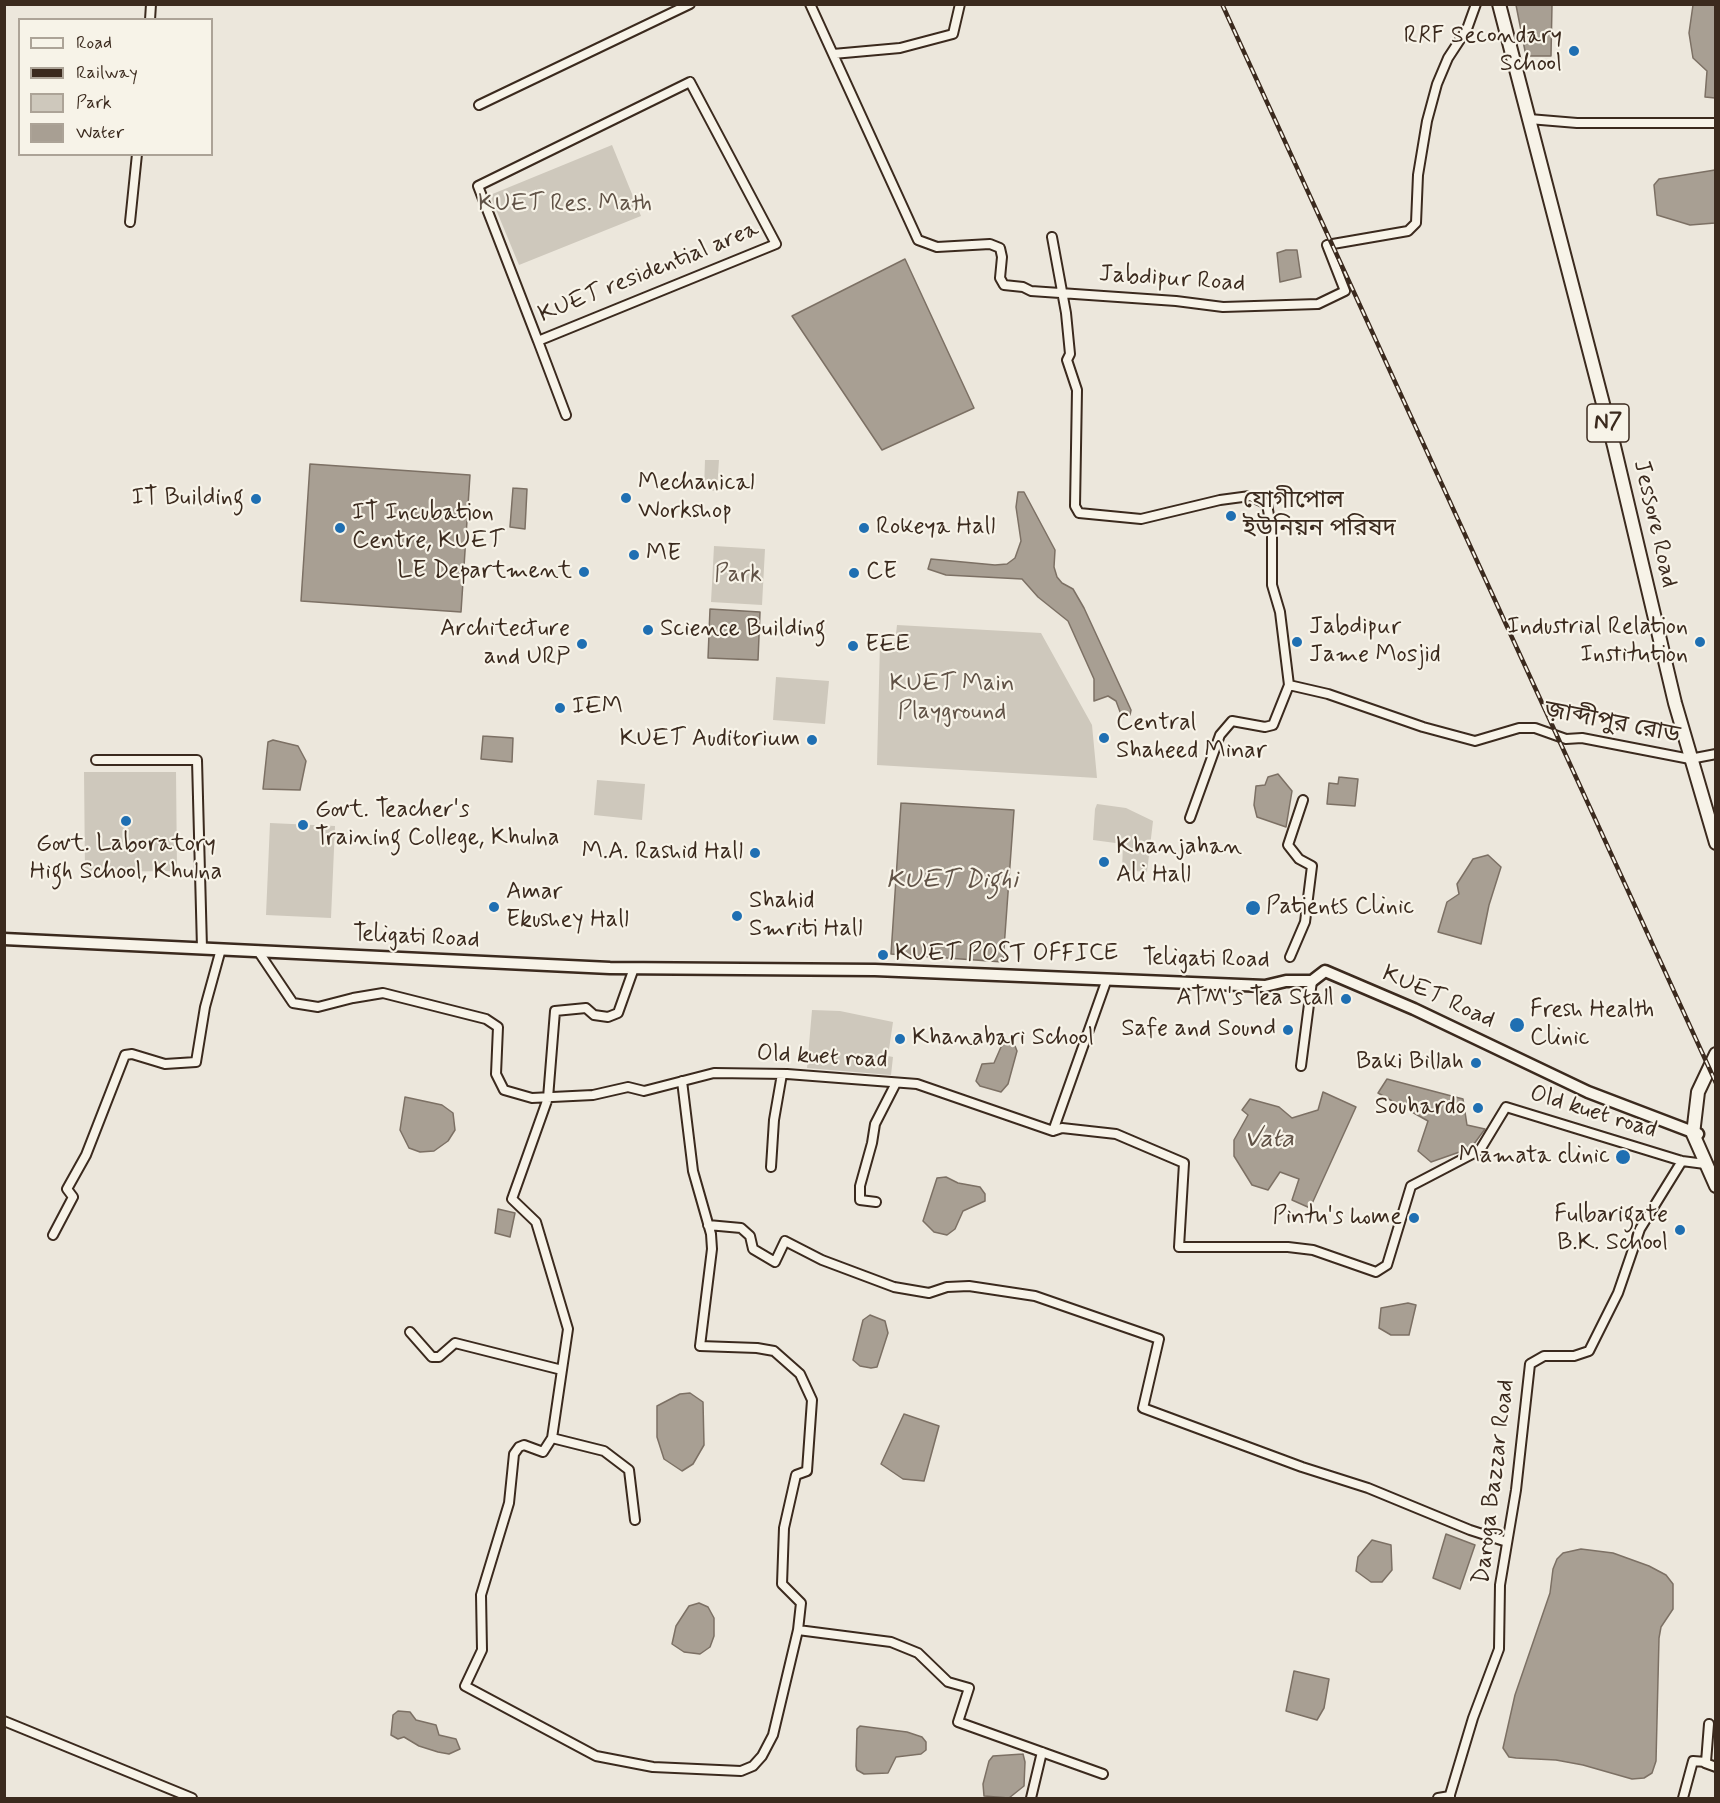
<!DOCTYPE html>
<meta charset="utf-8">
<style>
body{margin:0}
#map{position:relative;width:1720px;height:1803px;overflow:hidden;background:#ece7dc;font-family:Mynerve,sans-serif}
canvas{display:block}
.frame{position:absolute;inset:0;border:6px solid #3b2a1e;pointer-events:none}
.legend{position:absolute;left:18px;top:18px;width:195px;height:138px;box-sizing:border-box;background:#f7f3e8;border:2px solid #aca397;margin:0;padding:8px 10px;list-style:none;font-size:18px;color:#3b2a1e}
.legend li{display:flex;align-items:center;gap:12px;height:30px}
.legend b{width:30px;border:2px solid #aca397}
</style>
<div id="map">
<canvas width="1720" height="1803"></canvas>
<div class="frame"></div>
<ul class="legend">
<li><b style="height:8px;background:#f7f3e8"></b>Road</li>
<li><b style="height:8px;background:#3b2a1e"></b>Railway</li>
<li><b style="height:16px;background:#cec8bc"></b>Park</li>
<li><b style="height:16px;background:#a89f93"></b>Water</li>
</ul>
</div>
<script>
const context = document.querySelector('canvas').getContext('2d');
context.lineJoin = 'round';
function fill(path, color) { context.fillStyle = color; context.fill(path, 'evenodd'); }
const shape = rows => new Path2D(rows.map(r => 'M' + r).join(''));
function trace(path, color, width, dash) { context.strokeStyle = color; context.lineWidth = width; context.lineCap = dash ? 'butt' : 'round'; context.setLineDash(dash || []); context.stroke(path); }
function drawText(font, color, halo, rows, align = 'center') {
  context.font = font + ' Mynerve,"Noto Sans Bengali",sans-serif'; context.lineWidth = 4.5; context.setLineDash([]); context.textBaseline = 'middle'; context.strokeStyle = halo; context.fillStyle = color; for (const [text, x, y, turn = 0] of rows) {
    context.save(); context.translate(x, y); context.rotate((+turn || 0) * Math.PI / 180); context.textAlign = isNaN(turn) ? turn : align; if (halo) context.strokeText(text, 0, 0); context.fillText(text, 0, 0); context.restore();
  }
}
const green = shape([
 [612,145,641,216,519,265,490,195],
 [705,460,719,460,717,491,704,490],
 [714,546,765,549,762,605,711,602],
 [897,625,1041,633,1092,725,1097,778,877,765,880,642,895,643],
 [776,677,829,681,825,724,773,720],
 [84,772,176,772,177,871,85,872],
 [597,780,645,784,642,820,594,815],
 [1097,804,1126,808,1153,821,1147,872,1122,870,1123,844,1093,840,1095,809],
 [270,823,335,826,331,918,266,915],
 [812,1010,840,1011,893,1022,888,1056,893,1057,891,1075,807,1068]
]);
const water = shape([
 [1516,5,1552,5,1551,56,1526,56,1516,5],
 [1693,5,1715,5,1715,98,1705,97,1707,71,1693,58,1689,33,1693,5],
 [1715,170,1715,223,1690,225,1657,215,1654,185,1659,179,1715,170],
 [1286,250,1297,250,1301,277,1280,282,1277,253,1286,250],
 [905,259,974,408,882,450,792,316,905,259],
 [310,464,470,475,461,612,301,601,310,464],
 [513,488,527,489,525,529,510,527,513,488],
 [1018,492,1024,492,1055,550,1054,567,1057,577,1062,583,1073,589,1084,608,1131,710,1130,715,1122,717,1116,701,1108,696,1094,701,1094,679,1068,621,1038,597,1022,579,946,575,928,569,931,559,995,565,1007,564,1015,558,1021,541,1016,507,1018,492],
 [710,609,760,612,758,660,708,658,710,609],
 [483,736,513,738,512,762,481,759,483,736],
 [273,740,298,746,306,761,300,790,263,789,268,742,273,740],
 [1278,774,1292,791,1286,827,1257,817,1254,805,1256,786,1265,785,1268,777,1278,774],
 [1339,777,1358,779,1355,806,1327,804,1329,783,1338,784,1339,777],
 [901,803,1014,810,1003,962,891,954,901,803],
 [1488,855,1501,867,1489,905,1481,944,1438,932,1447,902,1459,894,1457,884,1473,859,1488,855],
 [1006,1043,1015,1046,1017,1051,1008,1084,1001,1092,980,1086,976,1081,982,1064,994,1063,1001,1047,1006,1043],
 [1387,1079,1463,1099,1467,1125,1485,1129,1471,1148,1431,1162,1418,1151,1428,1121,1378,1093,1387,1079],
 [1323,1092,1356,1107,1310,1208,1292,1200,1299,1179,1280,1172,1268,1190,1252,1185,1234,1156,1234,1140,1248,1115,1242,1110,1250,1099,1279,1107,1292,1118,1318,1110,1323,1092],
 [405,1097,442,1105,453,1113,455,1130,448,1141,434,1151,420,1152,409,1148,400,1130,405,1097],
 [946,1177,958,1183,980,1187,985,1194,985,1201,963,1211,955,1229,947,1235,934,1232,923,1221,937,1178,946,1177],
 [498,1209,515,1213,510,1237,495,1233,498,1209],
 [1408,1303,1416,1305,1409,1335,1391,1335,1379,1328,1381,1308,1408,1303],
 [870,1315,885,1321,888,1333,877,1367,871,1368,860,1366,853,1360,863,1320,870,1315],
 [690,1393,703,1402,704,1445,693,1464,682,1471,664,1459,657,1437,657,1406,680,1394,690,1393],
 [904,1414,939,1426,924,1481,903,1479,881,1464,904,1414],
 [1446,1534,1475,1545,1460,1589,1433,1578,1446,1534],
 [1372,1540,1391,1545,1392,1570,1382,1582,1371,1582,1356,1571,1358,1557,1372,1540],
 [1581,1549,1613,1553,1649,1566,1666,1575,1673,1584,1673,1609,1661,1627,1659,1638,1656,1761,1652,1773,1644,1778,1632,1779,1583,1765,1556,1760,1516,1758,1509,1757,1503,1748,1515,1695,1550,1593,1553,1569,1557,1559,1563,1553,1581,1549],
 [699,1603,708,1607,714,1618,714,1636,710,1647,700,1654,684,1652,672,1644,676,1626,689,1606,699,1603],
 [1294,1671,1329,1679,1324,1708,1317,1720,1286,1711,1294,1671],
 [398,1711,410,1712,416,1720,436,1725,439,1735,456,1739,460,1749,449,1754,438,1752,419,1746,404,1737,398,1739,391,1735,393,1715,398,1711],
 [860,1726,907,1732,922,1737,926,1742,926,1750,921,1754,896,1757,888,1773,864,1774,857,1770,856,1766,857,1729,860,1726],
 [1023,1754,1025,1762,1024,1786,1009,1798,984,1796,983,1784,989,1761,993,1756,1023,1754]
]);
const minor = shape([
 [810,4,918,240,937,247,990,244,1000,248,1002,257,1000,278,1004,285,1023,287,1031,291,1176,301,1223,307,1318,304,1345,291,1327,245,1408,231,1416,223,1418,175,1427,121,1437,84,1448,58,1467,29,1476,4],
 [150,20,151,4],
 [833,54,900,48,953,34,960,4],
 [690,82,776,244,538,341,478,186,690,82],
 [479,105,690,4],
 [1529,119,1577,123,1716,123],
 [130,222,137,154],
 [1052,237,1066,313,1070,354,1067,360,1077,390,1075,506,1079,513,1141,519,1220,500,1250,496,1267,504,1272,533,1272,585,1280,612,1289,685,1328,694,1423,727,1475,741,1519,728,1535,728,1566,739,1582,738,1690,759,1716,754],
 [538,341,566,415],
 [96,760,197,760,202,948],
 [1190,818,1220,735,1232,721,1265,727,1273,725,1289,685],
 [258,951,293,1003,318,1007,353,998,383,993,486,1019,498,1027,496,1074,504,1090,532,1098,593,1095,628,1087,644,1091,714,1073,787,1074,917,1084,1053,1131,1062,1128,1116,1134,1184,1163,1179,1247,1288,1247,1313,1250,1376,1272,1387,1265,1411,1186,1480,1150,1506,1107,1682,1161,1705,1164],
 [1290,957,1305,922,1312,866,1299,859,1288,845,1303,800],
 [634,968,618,1013,608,1017,594,1015,586,1008,555,1011,548,1098,512,1199,536,1222,568,1329,552,1438,604,1451,629,1470,635,1520],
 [1301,1066,1312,981],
 [682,1081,693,1171,711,1234,712,1249,700,1346,757,1348,774,1351,800,1374,812,1400,807,1471,796,1475,784,1528,782,1584,801,1603,798,1630,891,1642,918,1653,948,1682,969,1688,958,1722,1103,1774],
 [1053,1131,1107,979],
 [771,1167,774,1120,782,1074],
 [876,1202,860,1200,860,1186,872,1143,875,1124,896,1083],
 [708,1225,741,1228,750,1236,753,1249,775,1262,785,1241,822,1260,894,1287,929,1293,947,1287,969,1286,1035,1296,1159,1339,1143,1408,1302,1467,1368,1488,1470,1530,1507,1542],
 [53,1235,73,1197,67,1189,86,1155,125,1055,132,1054,165,1064,196,1062,205,1007,221,949],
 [410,1332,432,1357,439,1357,455,1343,562,1370],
 [552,1438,543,1452,524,1445,519,1447,514,1454,509,1503,481,1595,482,1650,465,1686,596,1756,653,1767,741,1771,753,1766,762,1756,773,1735,798,1630],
 [4,1721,192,1798],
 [1705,1763,1716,1767],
 [1031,1798,1042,1752],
 [1438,1798,1450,1796],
 [1449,1798,1473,1718,1499,1649,1500,1585,1516,1490,1530,1364,1544,1356,1574,1356,1589,1351,1618,1293,1640,1229,1682,1161],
 [1683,1798,1693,1761,1706,1762,1709,1724]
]);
const secondary = shape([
 [4,939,610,968,875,970,1265,986,1286,981,1312,981,1325,971,1414,1009,1588,1092,1698,1134]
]);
const trunk = shape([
 [1499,4,1614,446,1675,703,1716,843],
 [1716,1054,1698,1092,1693,1134,1716,1186]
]);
const rail = shape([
 [1222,4,1716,1083]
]);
const markers = [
 [1574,51,6,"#1f6fb2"],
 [626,498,6,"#1f6fb2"],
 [256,499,6,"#1f6fb2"],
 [1231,516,6,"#1f6fb2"],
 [340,528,6,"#1f6fb2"],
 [864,528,6,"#1f6fb2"],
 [634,555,6,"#1f6fb2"],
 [584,572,6,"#1f6fb2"],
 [854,573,6,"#1f6fb2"],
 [648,630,6,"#1f6fb2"],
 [1297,642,6,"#1f6fb2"],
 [1700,642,6,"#1f6fb2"],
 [582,644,6,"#1f6fb2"],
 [853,646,6,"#1f6fb2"],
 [560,708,6,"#1f6fb2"],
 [1104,738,6,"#1f6fb2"],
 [812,740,6,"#1f6fb2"],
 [126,821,6,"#1f6fb2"],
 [303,825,6,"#1f6fb2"],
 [755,853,6,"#1f6fb2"],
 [1104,862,6,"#1f6fb2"],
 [494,907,6,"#1f6fb2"],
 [1253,908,8,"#1f6fb2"],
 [737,916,6,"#1f6fb2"],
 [883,955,6,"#1f6fb2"],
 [1346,999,6,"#1f6fb2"],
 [1517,1025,8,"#1f6fb2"],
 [1288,1030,6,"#1f6fb2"],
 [900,1039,6,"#1f6fb2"],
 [1476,1063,6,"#1f6fb2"],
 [1478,1108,6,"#1f6fb2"],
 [1623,1157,8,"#1f6fb2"],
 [1414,1218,6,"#1f6fb2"],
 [1680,1230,6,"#1f6fb2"]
];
const shields = [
 [1608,423,42]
];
const shieldNames = [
 ["N7",1608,423]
];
const poiNames = [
 ["RRF Secondary",1562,37,"right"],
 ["School",1562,65,"right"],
 ["Mechanical",638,484],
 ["Workshop",638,512],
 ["IT Building",244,499,"right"],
 ["যোগীপোল",1243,502],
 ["ইউনিয়ন পরিষদ",1243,530],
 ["IT Incubation",352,514],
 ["Centre, KUET",352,542],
 ["Rokeya Hall",876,528],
 ["ME",646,555],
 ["LE Department",572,572,"right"],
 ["CE",866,573],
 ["Jabdipur",1309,628],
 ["Jame Mosjid",1309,656],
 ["Industrial Relation",1688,628,"right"],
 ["Institution",1688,656,"right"],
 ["Architecture",570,630,"right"],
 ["and URP",570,658,"right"],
 ["Science Building",660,630],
 ["EEE",865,646],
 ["IEM",572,708],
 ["Central",1116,724],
 ["Shaheed Minar",1116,752],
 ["KUET Auditorium",800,740,"right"],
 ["Govt. Teacher's",315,811],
 ["Training College, Khulna",315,839],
 ["Govt. Laboratory",126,845,"center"],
 ["High School, Khulna",126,873,"center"],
 ["Khanjahan",1116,848],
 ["Ali Hall",1116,876],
 ["M.A. Rashid Hall",743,853,"right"],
 ["Amar",506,893],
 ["Ekushey Hall",506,921],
 ["Shahid",749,902],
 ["Smriti Hall",749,930],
 ["Patients Clinic",1266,908],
 ["KUET POST OFFICE",895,955],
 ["ATM's Tea Stall",1334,999,"right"],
 ["Fresh Health",1530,1011],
 ["Clinic",1530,1039],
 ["Safe and Sound",1276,1030,"right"],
 ["Khanabari School",912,1039],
 ["Baki Billah",1464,1063,"right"],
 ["Souhardo",1466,1108,"right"],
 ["Mamata clinic",1610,1157,"right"],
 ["Fulbarigate",1668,1216,"right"],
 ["B.K. School",1668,1244,"right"],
 ["Pintu's home",1402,1218,"right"]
];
const parkNames = [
 ["KUET Res. Math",565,205],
 ["Park",738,576],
 ["KUET Main",952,685],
 ["Playground",952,713]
];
const streetNames = [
 ["KUET residential area",649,273,-22],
 ["Jabdipur Road",1172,280,4],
 ["Jessore Road",1654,524,77],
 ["জ়াব্দীপুর রোড",1612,724,11],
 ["Teligati Road",416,938,3],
 ["Teligati Road",1206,960,1],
 ["KUET Road",1438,998,24],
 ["Old kuet road",822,1058,3],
 ["Old kuet road",1593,1113,17],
 ["Daroga Bazzar Road",1495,1482,-83]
];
const waterNames = [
 ["KUET Dighi",952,882],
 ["Vata",1269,1141]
];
fill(green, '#cec8bc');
fill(water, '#a89f93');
trace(water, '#7c7064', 1.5);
trace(minor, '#3b2a1e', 12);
trace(secondary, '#3b2a1e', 15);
trace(trunk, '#3b2a1e', 16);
trace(minor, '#f7f3e8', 8);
trace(secondary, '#f7f3e8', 10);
trace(trunk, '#f7f3e8', 12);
trace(rail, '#3b2a1e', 4.5);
trace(rail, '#f7f3e8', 2, [7]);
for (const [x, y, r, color] of markers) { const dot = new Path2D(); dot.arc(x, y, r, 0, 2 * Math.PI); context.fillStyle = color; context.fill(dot); trace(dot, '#f7f3e8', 2); }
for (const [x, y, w] of shields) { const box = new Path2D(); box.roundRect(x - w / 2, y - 19, w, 38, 4.5); context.fillStyle = '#f7f3e8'; context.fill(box); trace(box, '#3b2a1e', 1.5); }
drawText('bold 22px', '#3b2a1e', null, shieldNames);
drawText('24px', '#3b2a1e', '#f7f3e8', poiNames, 'left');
drawText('24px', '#605246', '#f7f3e8', parkNames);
drawText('24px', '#3b2a1e', '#f7f3e8', streetNames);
drawText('italic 26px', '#615347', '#f7f3e8', waterNames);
</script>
